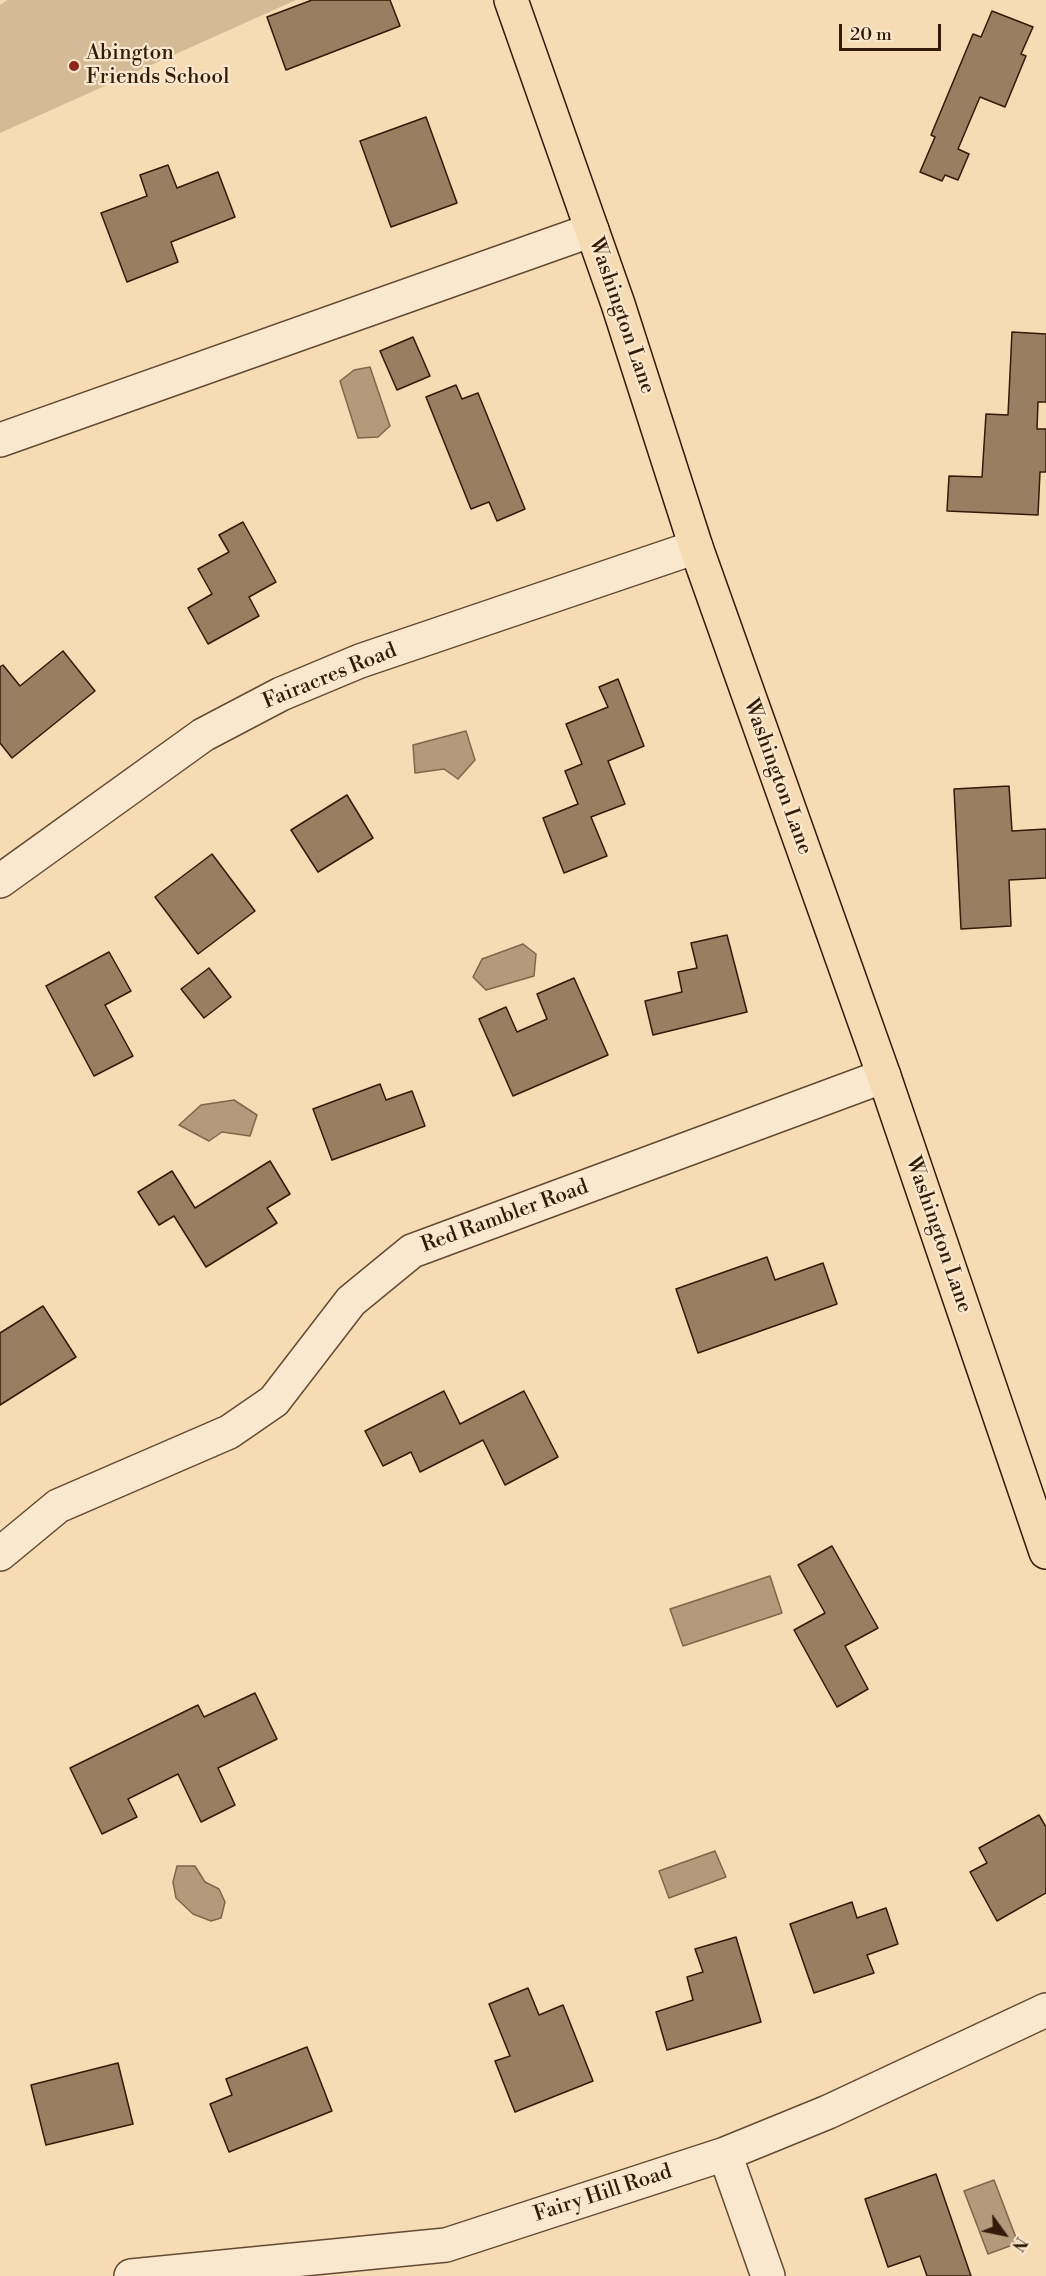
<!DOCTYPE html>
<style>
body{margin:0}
#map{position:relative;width:1046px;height:2276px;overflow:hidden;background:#f6dbb4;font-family:"Libre Bodoni",serif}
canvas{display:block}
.north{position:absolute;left:974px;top:2204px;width:60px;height:60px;-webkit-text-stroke:4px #f9e8ce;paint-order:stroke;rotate:123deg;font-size:16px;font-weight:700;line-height:24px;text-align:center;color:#341a08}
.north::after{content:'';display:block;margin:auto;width:21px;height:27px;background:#341a08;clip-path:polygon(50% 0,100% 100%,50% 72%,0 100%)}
.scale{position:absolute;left:839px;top:24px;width:102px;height:27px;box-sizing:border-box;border:3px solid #341a08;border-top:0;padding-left:8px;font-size:18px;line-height:21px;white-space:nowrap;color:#341a08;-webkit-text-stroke:4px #f9e8ce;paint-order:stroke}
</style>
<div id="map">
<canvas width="1046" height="2276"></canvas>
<div class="north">N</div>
<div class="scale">20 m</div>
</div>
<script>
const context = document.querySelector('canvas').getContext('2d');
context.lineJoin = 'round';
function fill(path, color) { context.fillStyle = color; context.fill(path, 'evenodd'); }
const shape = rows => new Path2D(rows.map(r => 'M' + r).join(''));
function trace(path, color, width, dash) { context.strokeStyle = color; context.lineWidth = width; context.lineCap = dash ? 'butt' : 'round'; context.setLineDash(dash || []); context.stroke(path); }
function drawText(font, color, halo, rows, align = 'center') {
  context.font = font + ' "Libre Bodoni",serif'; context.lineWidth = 4.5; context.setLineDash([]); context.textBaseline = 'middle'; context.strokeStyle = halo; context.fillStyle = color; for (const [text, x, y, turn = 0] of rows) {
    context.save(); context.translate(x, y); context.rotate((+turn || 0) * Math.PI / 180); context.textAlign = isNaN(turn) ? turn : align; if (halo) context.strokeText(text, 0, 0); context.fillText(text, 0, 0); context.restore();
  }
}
const green = shape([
 [7,0,296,0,0,133,0,5]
]);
const water = shape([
 [370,367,390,426,378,437,358,438,340,381,354,370,370,367],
 [466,731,475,760,458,779,444,769,415,773,413,745,466,731],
 [523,944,536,954,534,976,486,990,473,977,482,959,523,944],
 [234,1100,257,1115,250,1136,222,1132,209,1141,179,1125,201,1105,234,1100],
 [770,1576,782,1613,683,1646,670,1609,770,1576],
 [715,1851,726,1877,669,1898,659,1871,715,1851],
 [177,1866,195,1866,205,1882,219,1889,225,1902,221,1918,211,1921,193,1914,176,1898,173,1882,177,1866],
 [994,2180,1018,2243,988,2254,964,2191,994,2180]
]);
const building = shape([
 [312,0,390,0,400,26,286,70,267,17,312,0],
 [992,11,1033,27,1021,54,1026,56,1005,107,980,97,958,149,969,154,958,180,945,175,942,181,920,172,935,137,931,135,973,34,981,37,992,11],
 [426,117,457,203,391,227,360,141,426,117],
 [168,165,177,188,218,172,235,217,171,242,178,262,127,282,101,213,147,196,140,175,168,165],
 [1012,332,1046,334,1046,402,1038,402,1037,429,1046,429,1046,472,1040,472,1038,515,947,511,949,476,982,477,986,414,1008,415,1012,332],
 [413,337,430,376,397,390,380,351,413,337],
 [456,385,462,399,478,393,525,509,497,521,489,502,471,509,426,397,456,385],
 [243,522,276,582,249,597,259,616,208,644,188,608,212,594,198,569,229,552,219,535,243,522],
 [63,651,95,691,12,758,0,743,0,667,3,665,20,686,63,651],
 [618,679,644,746,608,761,625,804,591,817,607,856,564,873,543,818,578,804,565,771,582,764,566,724,608,707,599,687,618,679],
 [1009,786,1012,831,1046,829,1046,878,1009,880,1011,926,961,929,954,789,1009,786],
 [347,795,373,838,318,872,291,830,347,795],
 [212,854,255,911,198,954,155,897,212,854],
 [727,935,747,1012,653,1035,645,1001,682,992,678,972,697,968,691,943,727,935],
 [109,952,131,991,105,1005,133,1056,94,1076,46,986,109,952],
 [209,968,231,997,204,1018,181,989,209,968],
 [574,978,608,1055,513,1096,479,1019,506,1007,517,1032,547,1019,537,994,574,978],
 [380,1084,386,1100,412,1091,425,1126,332,1160,313,1109,380,1084],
 [270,1161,290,1194,267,1208,277,1223,206,1267,174,1216,159,1225,138,1192,172,1171,195,1208,270,1161],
 [767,1257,775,1280,823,1263,837,1304,698,1353,676,1289,767,1257],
 [43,1306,76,1357,0,1405,0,1333,43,1306],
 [444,1391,460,1424,524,1391,558,1457,505,1485,483,1440,420,1472,411,1452,383,1466,365,1431,444,1391],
 [832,1546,878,1628,845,1646,868,1689,837,1707,794,1630,825,1613,798,1565,832,1546],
 [255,1693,277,1739,218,1768,235,1805,201,1822,178,1774,128,1799,137,1817,102,1834,70,1768,198,1705,204,1717,255,1693],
 [1039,1815,1046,1827,1046,1893,997,1921,970,1872,987,1863,979,1848,1039,1815],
 [852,1902,857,1918,886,1908,898,1944,867,1955,874,1973,814,1993,790,1924,852,1902],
 [736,1937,761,2022,667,2050,656,2012,693,2000,687,1977,703,1972,695,1949,736,1937],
 [528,1988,539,2015,563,2005,593,2081,515,2112,495,2061,510,2056,489,2004,528,1988],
 [307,2047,332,2111,229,2152,210,2104,232,2095,226,2079,307,2047],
 [118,2063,133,2124,46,2145,31,2085,118,2063],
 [936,2174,971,2276,927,2276,920,2256,888,2267,865,2199,936,2174]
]);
const minor = shape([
 [0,440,592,230],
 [0,881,203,735,281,694,360,661,696,547],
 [0,1554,58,1506,229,1432,274,1401,351,1301,412,1251,884,1076],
 [725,2154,768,2276],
 [131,2276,446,2245,725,2154,828,2112,1046,2010]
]);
const major = shape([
 [511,0,618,304,696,547,884,1076,1046,1552]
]);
const markers = [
 [74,66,6,"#8f2418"]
];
const poiNames = [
 ["Abington",86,54],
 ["Friends School",86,78]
];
const streetNames = [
 ["Washington Lane",621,316,71],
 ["Fairacres Road",330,677,-22],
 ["Washington Lane",777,777,70],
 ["Red Rambler Road",505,1217,-20],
 ["Washington Lane",938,1235,71],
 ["Fairy Hill Road",603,2194,-18]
];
fill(green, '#d5ba97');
fill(water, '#b4997a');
trace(water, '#81664c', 1.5);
fill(building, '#997e61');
trace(building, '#341a08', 1.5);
trace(minor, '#644a33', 36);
trace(major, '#341a08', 36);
trace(minor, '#f9e8ce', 33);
trace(major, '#f6dbb4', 33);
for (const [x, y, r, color] of markers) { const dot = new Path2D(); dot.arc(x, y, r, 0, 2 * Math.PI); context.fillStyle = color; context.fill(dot); trace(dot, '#f9e8ce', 2); }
drawText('21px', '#341a08', '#f9e8ce', poiNames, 'left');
drawText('21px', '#341a08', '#f9e8ce', streetNames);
</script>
